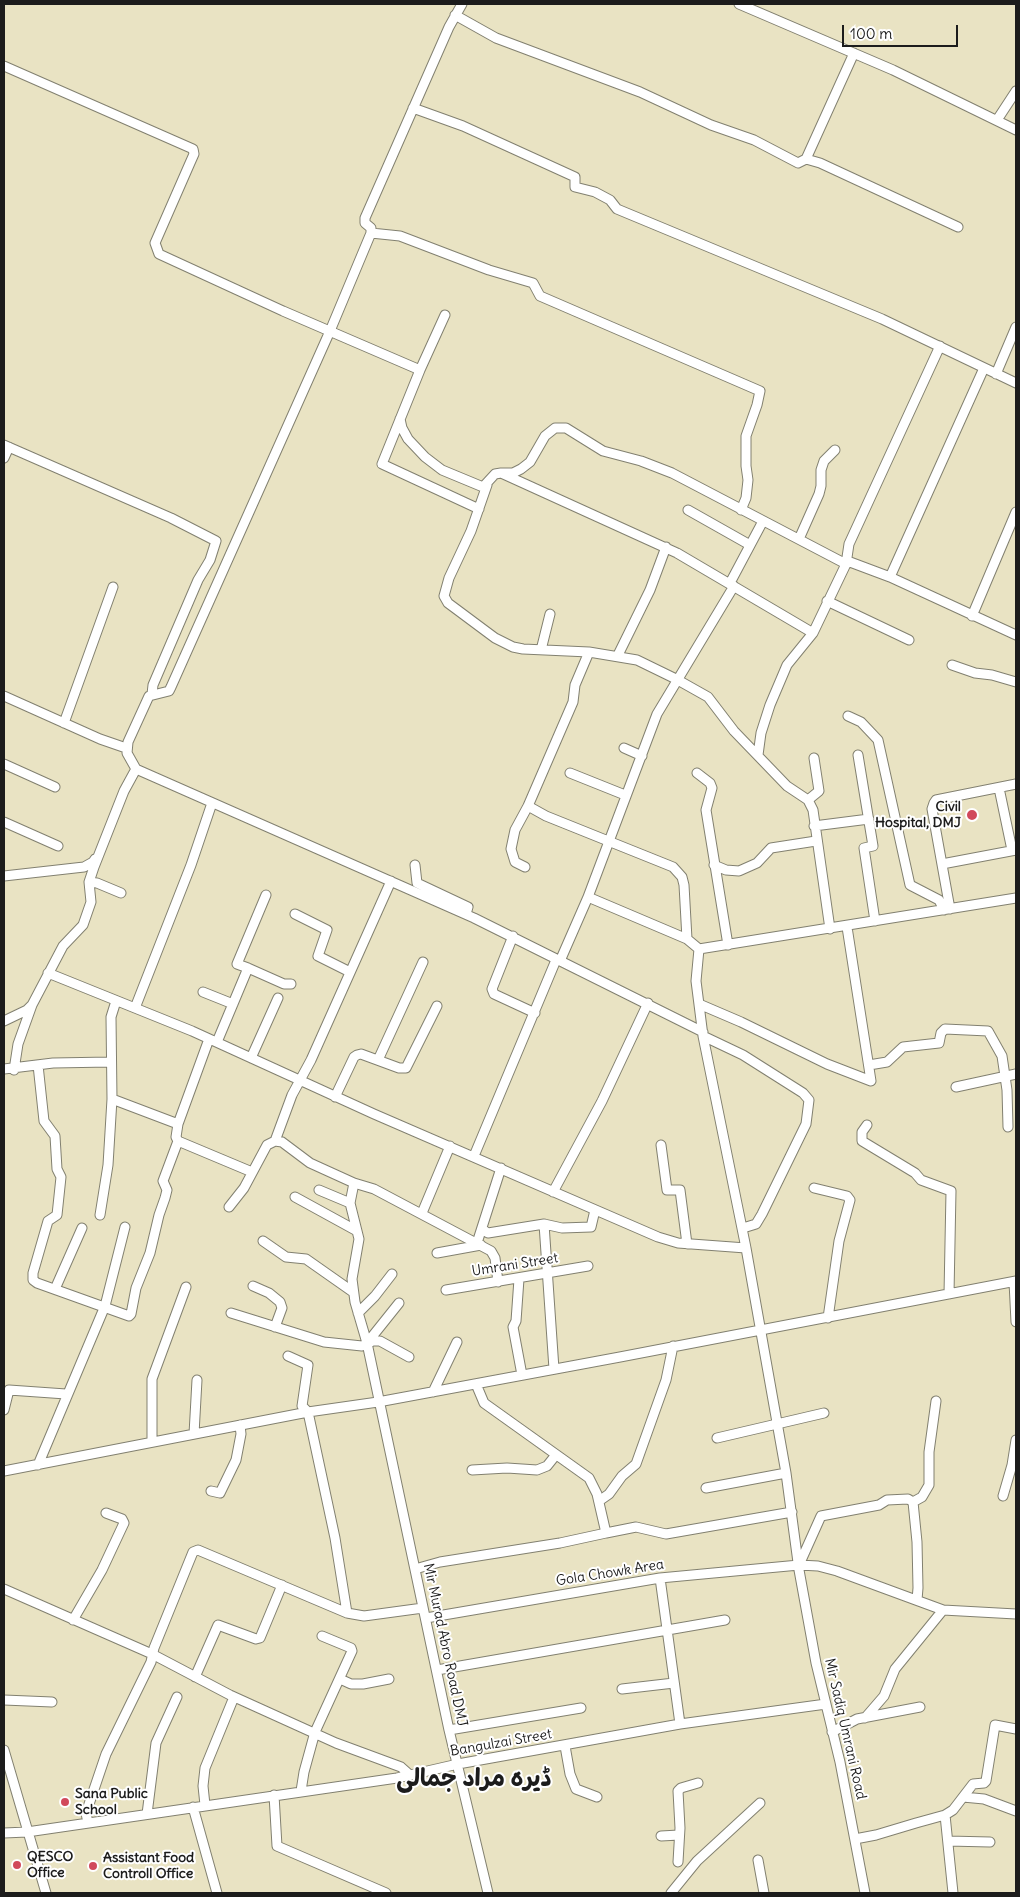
<!DOCTYPE html>
<meta charset="utf-8">
<style>
body{margin:0}
#map{position:relative;width:1020px;height:1897px;overflow:hidden;background:#e9e3c3;font-family:Delius,sans-serif}
canvas{display:block}
.frame{position:absolute;inset:0;border:5px solid #1c1c1c;pointer-events:none}
.scale{position:absolute;left:842px;top:25px;width:116px;height:22px;box-sizing:border-box;border:2px solid #1c1c1c;border-top:0;padding-left:6px;font-size:15px;line-height:18px;white-space:nowrap;color:#1c1c1c;-webkit-text-stroke:4px #fff;paint-order:stroke}
</style>
<div id="map">
<canvas width="1020" height="1897"></canvas>
<div class="frame"></div>
<div class="scale">100 m</div>
</div>
<script>
const context = document.querySelector('canvas').getContext('2d');
context.lineJoin = 'round';
const shape = rows => new Path2D(rows.map(r => 'M' + r).join(''));
function trace(path, color, width, dash) { context.strokeStyle = color; context.lineWidth = width; context.lineCap = dash ? 'butt' : 'round'; context.setLineDash(dash || []); context.stroke(path); }
function drawText(font, color, halo, rows, align = 'center') {
  context.font = font + ' Delius,"Playpen Sans Arabic",sans-serif'; context.lineWidth = 4; context.setLineDash([]); context.textBaseline = 'middle'; context.strokeStyle = halo; context.fillStyle = color; for (const [text, x, y, turn = 0] of rows) {
    context.save(); context.translate(x, y); context.rotate((+turn || 0) * Math.PI / 180); context.textAlign = isNaN(turn) ? turn : align; if (halo) context.strokeText(text, 0, 0); context.fillText(text, 0, 0); context.restore();
  }
}
const minor = shape([
 [462,4,449,27,365,218,365,223,371,228,371,233,330,331,171,687,169,691,149,696,128,742,127,753,136,769,474,918,703,1032],
 [739,4,893,70,1016,130],
 [455,15,496,38,640,92,711,125,754,140,798,163,806,159,820,163,958,227],
 [4,66,193,149,194,154,190,163,155,243,159,254,283,311,420,370],
 [413,108,463,126,575,177,575,187,595,192,610,200,617,209,882,319,1016,383],
 [997,120,1016,91],
 [806,159,854,53],
 [371,233,400,236,489,270,533,283,540,296,760,391,757,405,746,436,746,466,748,480,746,498,741,510],
 [445,315,420,370,382,464,479,509],
 [996,374,1016,327],
 [400,419,402,428,408,439,425,457,442,470,483,487,495,474,501,473,677,553,813,633],
 [4,445,171,518,216,541,210,560,198,580,153,685,152,694],
 [4,458,9,447],
 [501,473,513,473,521,469,530,462,545,436,555,428,566,428,603,451,641,461,672,473,846,564,849,544,940,346],
 [487,485,471,531,449,578,444,596,448,603,495,638,513,647,523,649,589,652,637,660,676,679,708,697,734,731,787,786,808,800,813,810,830,929],
 [688,510,750,545],
 [799,539,819,494,821,486,821,470,824,461,835,450],
 [890,577,984,368],
 [730,583,763,521],
 [827,601,909,640],
 [972,616,1016,512],
 [541,650,550,614],
 [589,652,575,685,573,702,528,806,546,816,673,867,682,877,684,885,687,939],
 [618,655,650,590,666,547],
 [952,665,975,673,992,675,1016,682],
 [4,696,100,739,126,748],
 [848,716,861,722,878,740,910,885,939,900,944,910],
 [64,723,113,587],
 [624,748,642,756],
 [758,755,761,733,770,705,787,665,813,633,846,564,850,562,890,577,1016,635],
 [858,755,873,846,864,848,875,921],
 [4,764,55,787],
 [570,773,625,795],
 [697,773,710,783,712,788,706,810,728,945],
 [999,788,1012,850],
 [808,800,819,791,814,758],
 [4,822,58,846],
 [814,826,869,819],
 [942,864,1016,850],
 [415,865,417,883,468,907,466,914],
 [714,865,726,870,739,871,757,863,771,848,816,841],
 [525,867,515,862,511,849,515,830,528,806],
 [4,876,84,867,93,862,95,859],
 [89,882,97,883,121,893],
 [588,897,687,939,699,949,696,981,703,1036,746,1248,786,1473,799,1570,816,1663,840,1762,865,1893],
 [950,909,932,809,934,803,936,800,1016,784],
 [295,914,327,930,318,956,350,972],
 [513,936,492,989,494,994,535,1013],
 [699,949,1016,898],
 [560,961,588,897,657,714,734,586],
 [248,968,284,984,291,984],
 [48,973,192,1031,374,1114,658,1237,678,1243,746,1248],
 [203,992,233,1004],
 [699,1004,741,1022,827,1064,871,1081,847,927],
 [135,1008,191,865,212,803],
 [4,1021,27,1010,32,1005,63,946,83,925,91,902,89,882,94,867,124,791,136,769],
 [703,1036,743,1055,803,1093,809,1100,806,1124,762,1214,756,1224,743,1228],
 [209,1039,178,1124,176,1137,178,1141,252,1172],
 [217,1042,248,968,237,964,266,895],
 [251,1058,278,998],
 [378,1060,423,962],
 [38,1065,44,1121,55,1136,57,1169,61,1177,57,1215,48,1221,33,1273,33,1280,37,1283,129,1316,131,1314,136,1288,150,1253,159,1215,165,1198,167,1190,163,1181,178,1141],
 [869,1065,887,1062,903,1047,939,1043,941,1033,945,1029,988,1031,1002,1056,1007,1090,1008,1127],
 [4,1069,53,1063,110,1062],
 [14,1070,18,1044,32,1005],
 [956,1087,1016,1074],
 [335,1097,354,1057,357,1055,361,1054,399,1068,406,1068,437,1006],
 [112,1099,178,1124],
 [867,1125,862,1132,862,1141,915,1173,921,1180,951,1191,949,1294],
 [275,1141,282,1142,310,1163,354,1183,374,1189,491,1251,495,1258,498,1282],
 [661,1145,667,1190,680,1190,687,1244],
 [474,1156,556,960],
 [354,1183,350,1203,359,1239,352,1279,355,1302,367,1343,449,1730,488,1893],
 [814,1188,847,1196,850,1200,839,1241,828,1318],
 [319,1190,350,1203],
 [553,1192,602,1101,648,1003],
 [295,1197,357,1231],
 [229,1207,244,1188,267,1145,275,1141,292,1095,311,1060,391,881],
 [422,1213,450,1146],
 [100,1215,108,1165,112,1099,111,1017,116,1001],
 [544,1224,554,1369],
 [482,1229,488,1233,544,1224,562,1228,591,1227,595,1210],
 [263,1241,286,1257,306,1259,353,1292],
 [477,1243,501,1168],
 [437,1253,481,1245],
 [519,1279,516,1321,513,1327,522,1375],
 [1014,1282,1016,1322],
 [253,1286,269,1293,280,1302,282,1308,275,1327],
 [55,1289,82,1228],
 [446,1290,588,1266],
 [231,1313,324,1342,362,1346,373,1341,380,1341,409,1357],
 [358,1313,375,1296,392,1274],
 [367,1343,399,1303],
 [288,1356,308,1365,302,1406,308,1412,335,1538,347,1613],
 [433,1392,457,1342],
 [4,1410,9,1390,66,1394],
 [194,1434,197,1380],
 [717,1438,824,1413],
 [152,1442,152,1379,186,1287],
 [38,1465,105,1306,125,1227],
 [472,1470,507,1468,537,1470,547,1466,555,1456],
 [4,1471,308,1412,378,1402,620,1357,1016,1281],
 [706,1488,786,1473],
 [211,1491,220,1493,236,1460,241,1434,240,1425],
 [1003,1496,1012,1465,1016,1440],
 [599,1501,609,1494,622,1476,636,1464,666,1380,673,1346],
 [913,1502,922,1497,929,1485,929,1452,936,1401],
 [606,1533,636,1527,666,1534,792,1512],
 [799,1565,821,1516,879,1505,887,1500,908,1499,913,1502,917,1542,918,1588,917,1600],
 [415,1569,440,1562,560,1543,606,1533,597,1494,589,1478,484,1403,476,1384],
 [660,1578,680,1724],
 [4,1589,152,1654,230,1695,336,1743,401,1767,410,1775],
 [426,1618,660,1578,799,1565,818,1566,837,1571,943,1610,1016,1614],
 [73,1620,102,1570,124,1523,122,1519,106,1513],
 [437,1670,725,1620],
 [195,1677,218,1625,256,1639,260,1638,282,1585],
 [340,1679,351,1684,363,1684,389,1679],
 [622,1689,674,1683],
 [4,1700,52,1702],
 [865,1718,884,1696,895,1669,943,1610],
 [449,1730,581,1708],
 [832,1732,857,1719,920,1707],
 [565,1746,570,1774,576,1789,597,1797],
 [4,1750,46,1893],
 [301,1791,304,1772,315,1732,352,1651,351,1648,322,1636],
 [274,1795,277,1846,386,1893],
 [963,1797,984,1799,1016,1811],
 [205,1805,203,1786,205,1768,234,1697],
 [193,1807,217,1893],
 [147,1814,156,1743,177,1697],
 [945,1815,953,1893],
 [88,1823,86,1813,106,1754,151,1662,154,1648,193,1552,198,1550,347,1613,364,1616,423,1608],
 [4,1833,27,1832,397,1778,458,1764,680,1724,826,1704],
 [661,1836,679,1835],
 [855,1839,876,1835,916,1823,945,1815,953,1810,973,1784,984,1783,986,1781,995,1725,1016,1729],
 [948,1841,990,1842],
 [758,1860,764,1893],
 [678,1862,680,1828,678,1791,681,1788,698,1783],
 [671,1893,697,1861,760,1803]
]);
const markers = [
 [972,815,6,"#d1495b"],
 [65,1802,5,"#d1495b"],
 [17,1865,5,"#d1495b"],
 [93,1866,5,"#d1495b"]
];
const poiNames = [
 ["Civil",961,807,"right"],
 ["Hospital, DMJ",961,823,"right"],
 ["Sana Public",75,1794],
 ["School",75,1810],
 ["QESCO",27,1857],
 ["Office",27,1873],
 ["Assistant Food",103,1858],
 ["Controll Office",103,1874]
];
const streetNames = [
 ["Umrani Street",515,1265,-9],
 ["Gola Chowk Area",610,1573,-9],
 ["Mir Murad Abro Road DMJ",445,1645,78],
 ["Mir Sadiq Umrani Road",845,1729,77],
 ["Bangulzai Street",501,1743,-10]
];
const townNames = [
 ["ڈیرہ مراد جمالی",474,1779]
];
trace(minor, '#828070', 11);
trace(minor, '#fff', 9);
for (const [x, y, r, color] of markers) { const dot = new Path2D(); dot.arc(x, y, r, 0, 2 * Math.PI); context.fillStyle = color; context.fill(dot); trace(dot, '#fff', 2); }
drawText('bold 14px', '#1c1c1c', '#fff', poiNames, 'left');
drawText('14px', '#1c1c1c', '#fff', streetNames);
drawText('bold 24px', '#1c1c1c', '#fff', townNames);
</script>
